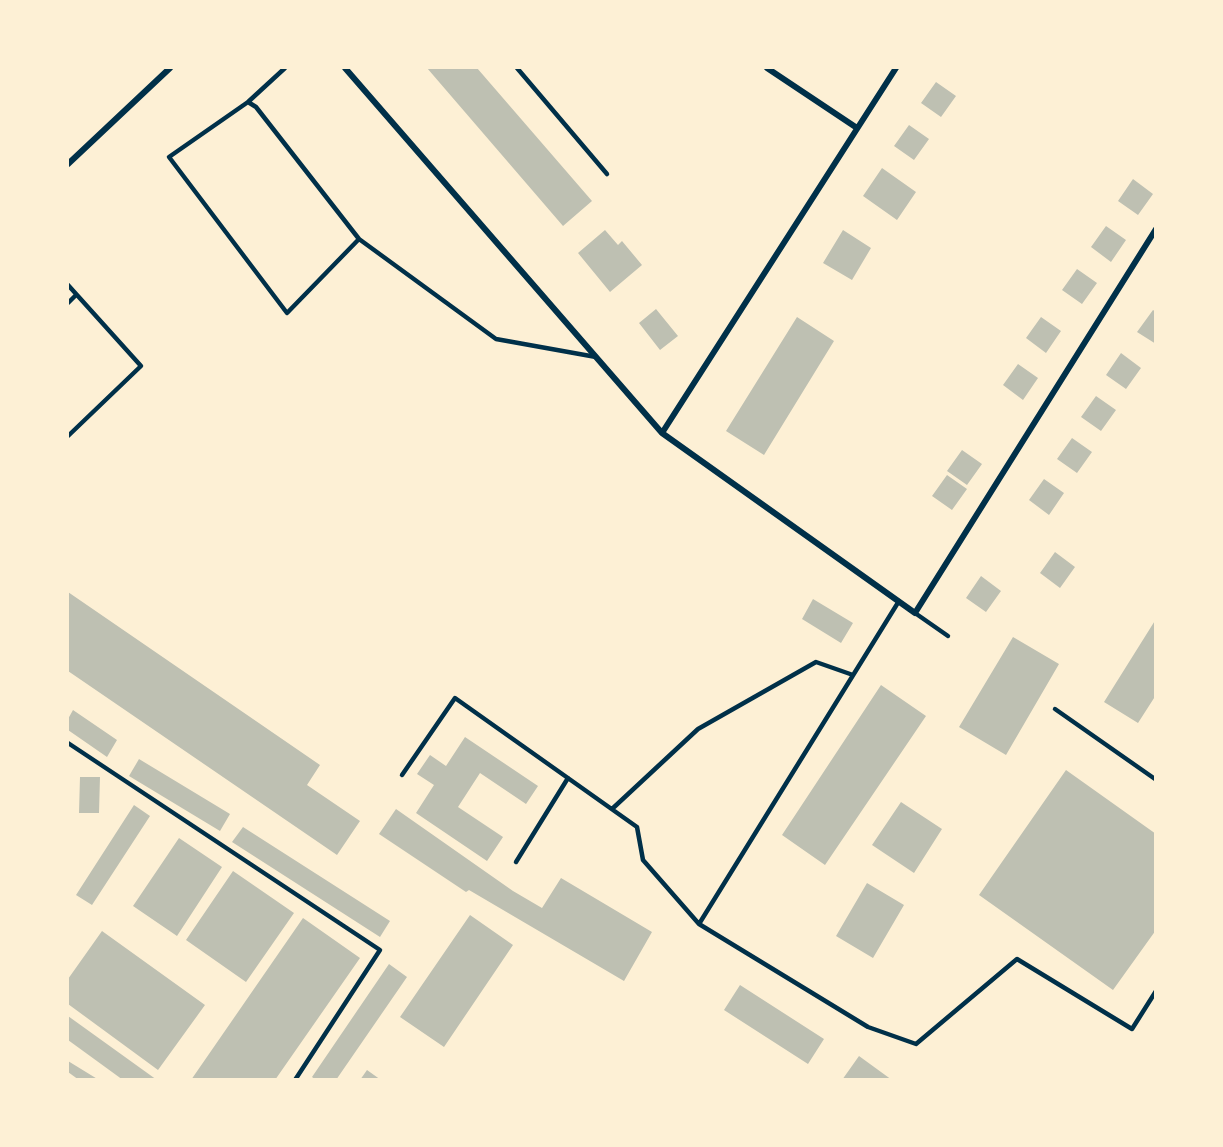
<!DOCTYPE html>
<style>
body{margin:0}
#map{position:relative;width:1223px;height:1147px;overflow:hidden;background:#fdf0d5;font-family:"PT Sans Narrow",sans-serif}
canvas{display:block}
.frame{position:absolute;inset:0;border:69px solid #fdf0d5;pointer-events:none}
</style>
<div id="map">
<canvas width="1223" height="1147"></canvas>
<div class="frame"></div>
</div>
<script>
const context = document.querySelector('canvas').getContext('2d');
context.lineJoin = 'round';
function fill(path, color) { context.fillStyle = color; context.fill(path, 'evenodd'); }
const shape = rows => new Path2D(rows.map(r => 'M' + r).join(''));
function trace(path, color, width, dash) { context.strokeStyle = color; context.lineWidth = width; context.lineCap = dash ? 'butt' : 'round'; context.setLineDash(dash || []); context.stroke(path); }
const building = shape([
 [427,68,477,68,592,201,563,226],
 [936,82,956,96,941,117,921,103],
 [909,125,929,139,914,160,894,146],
 [882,168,916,192,897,220,863,196],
 [1133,179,1153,194,1138,215,1118,201],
 [1106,226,1126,240,1111,262,1091,247],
 [605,230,618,245,622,241,642,265,610,292,578,253],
 [843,230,871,248,852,280,823,263],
 [1077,269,1097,283,1082,304,1062,290],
 [656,309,678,336,660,350,639,323],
 [1153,310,1156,312,1156,344,1137,332],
 [797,317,834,341,764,455,726,431],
 [1041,317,1061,331,1046,353,1026,338],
 [1121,353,1141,368,1126,389,1106,375],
 [1018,364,1038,378,1023,400,1003,385],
 [1096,396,1116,410,1101,431,1081,417],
 [1072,438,1092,452,1077,473,1057,459],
 [962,450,982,464,967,485,947,471],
 [947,475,967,489,952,510,932,496],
 [1044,479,1064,493,1049,515,1029,500],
 [1055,552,1075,567,1060,588,1040,573],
 [981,576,1001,591,986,612,966,598],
 [68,592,320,765,307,785,360,821,337,855,68,671],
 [813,599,853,623,841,643,802,619],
 [1156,619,1156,695,1138,723,1104,702],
 [1013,637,1059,664,1006,755,959,727],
 [881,685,926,716,825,865,782,835],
 [73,710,117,740,107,757,68,730,68,719],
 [465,737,538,786,526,804,480,773,458,807,503,837,487,861,416,813,434,785,417,774,430,755,446,766],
 [139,759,230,814,220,831,129,776],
 [1066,770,1156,834,1156,930,1113,990,979,895],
 [80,777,100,777,99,813,79,813],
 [901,802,942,829,914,873,872,845],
 [134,805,150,816,92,905,76,895],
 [396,809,513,891,542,908,561,878,652,932,624,981,469,890,466,892,379,834],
 [243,827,390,921,380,937,232,842],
 [179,838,222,867,177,936,133,906],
 [233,871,294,913,246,982,186,940],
 [867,883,904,905,873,958,836,936],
 [470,915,513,945,444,1047,400,1017],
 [303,918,360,958,275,1080,191,1080],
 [102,931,205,1005,158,1070,68,1004,68,979],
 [389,964,407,977,336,1080,316,1080,312,1077],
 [740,985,824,1039,808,1064,724,1010],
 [68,1016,157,1080,123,1080,68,1040],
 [859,1056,892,1080,842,1080],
 [68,1061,99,1080,79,1080,68,1072],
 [367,1070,381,1080,360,1080]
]);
const service = shape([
 [517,68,607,174],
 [248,102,256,107,359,239,287,313,169,157,248,102],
 [248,102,285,68],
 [359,239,496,339,596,357],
 [68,285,141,366,68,436],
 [68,303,76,295],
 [915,613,948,636],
 [1055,709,1155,779],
 [68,743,380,950,295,1080],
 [402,775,455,698,637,827,643,860,699,924,899,601],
 [612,809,698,729,816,662,853,675],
 [516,862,568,778],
 [699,924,868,1027,916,1044,1017,959,1132,1029,1156,991]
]);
const minor = shape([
 [345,68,662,433,915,613,1156,229],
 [767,68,857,128],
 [68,164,170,68],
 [662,433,896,68]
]);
fill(building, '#bec0b2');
trace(service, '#003049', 4.5);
trace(minor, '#003049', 6);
</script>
